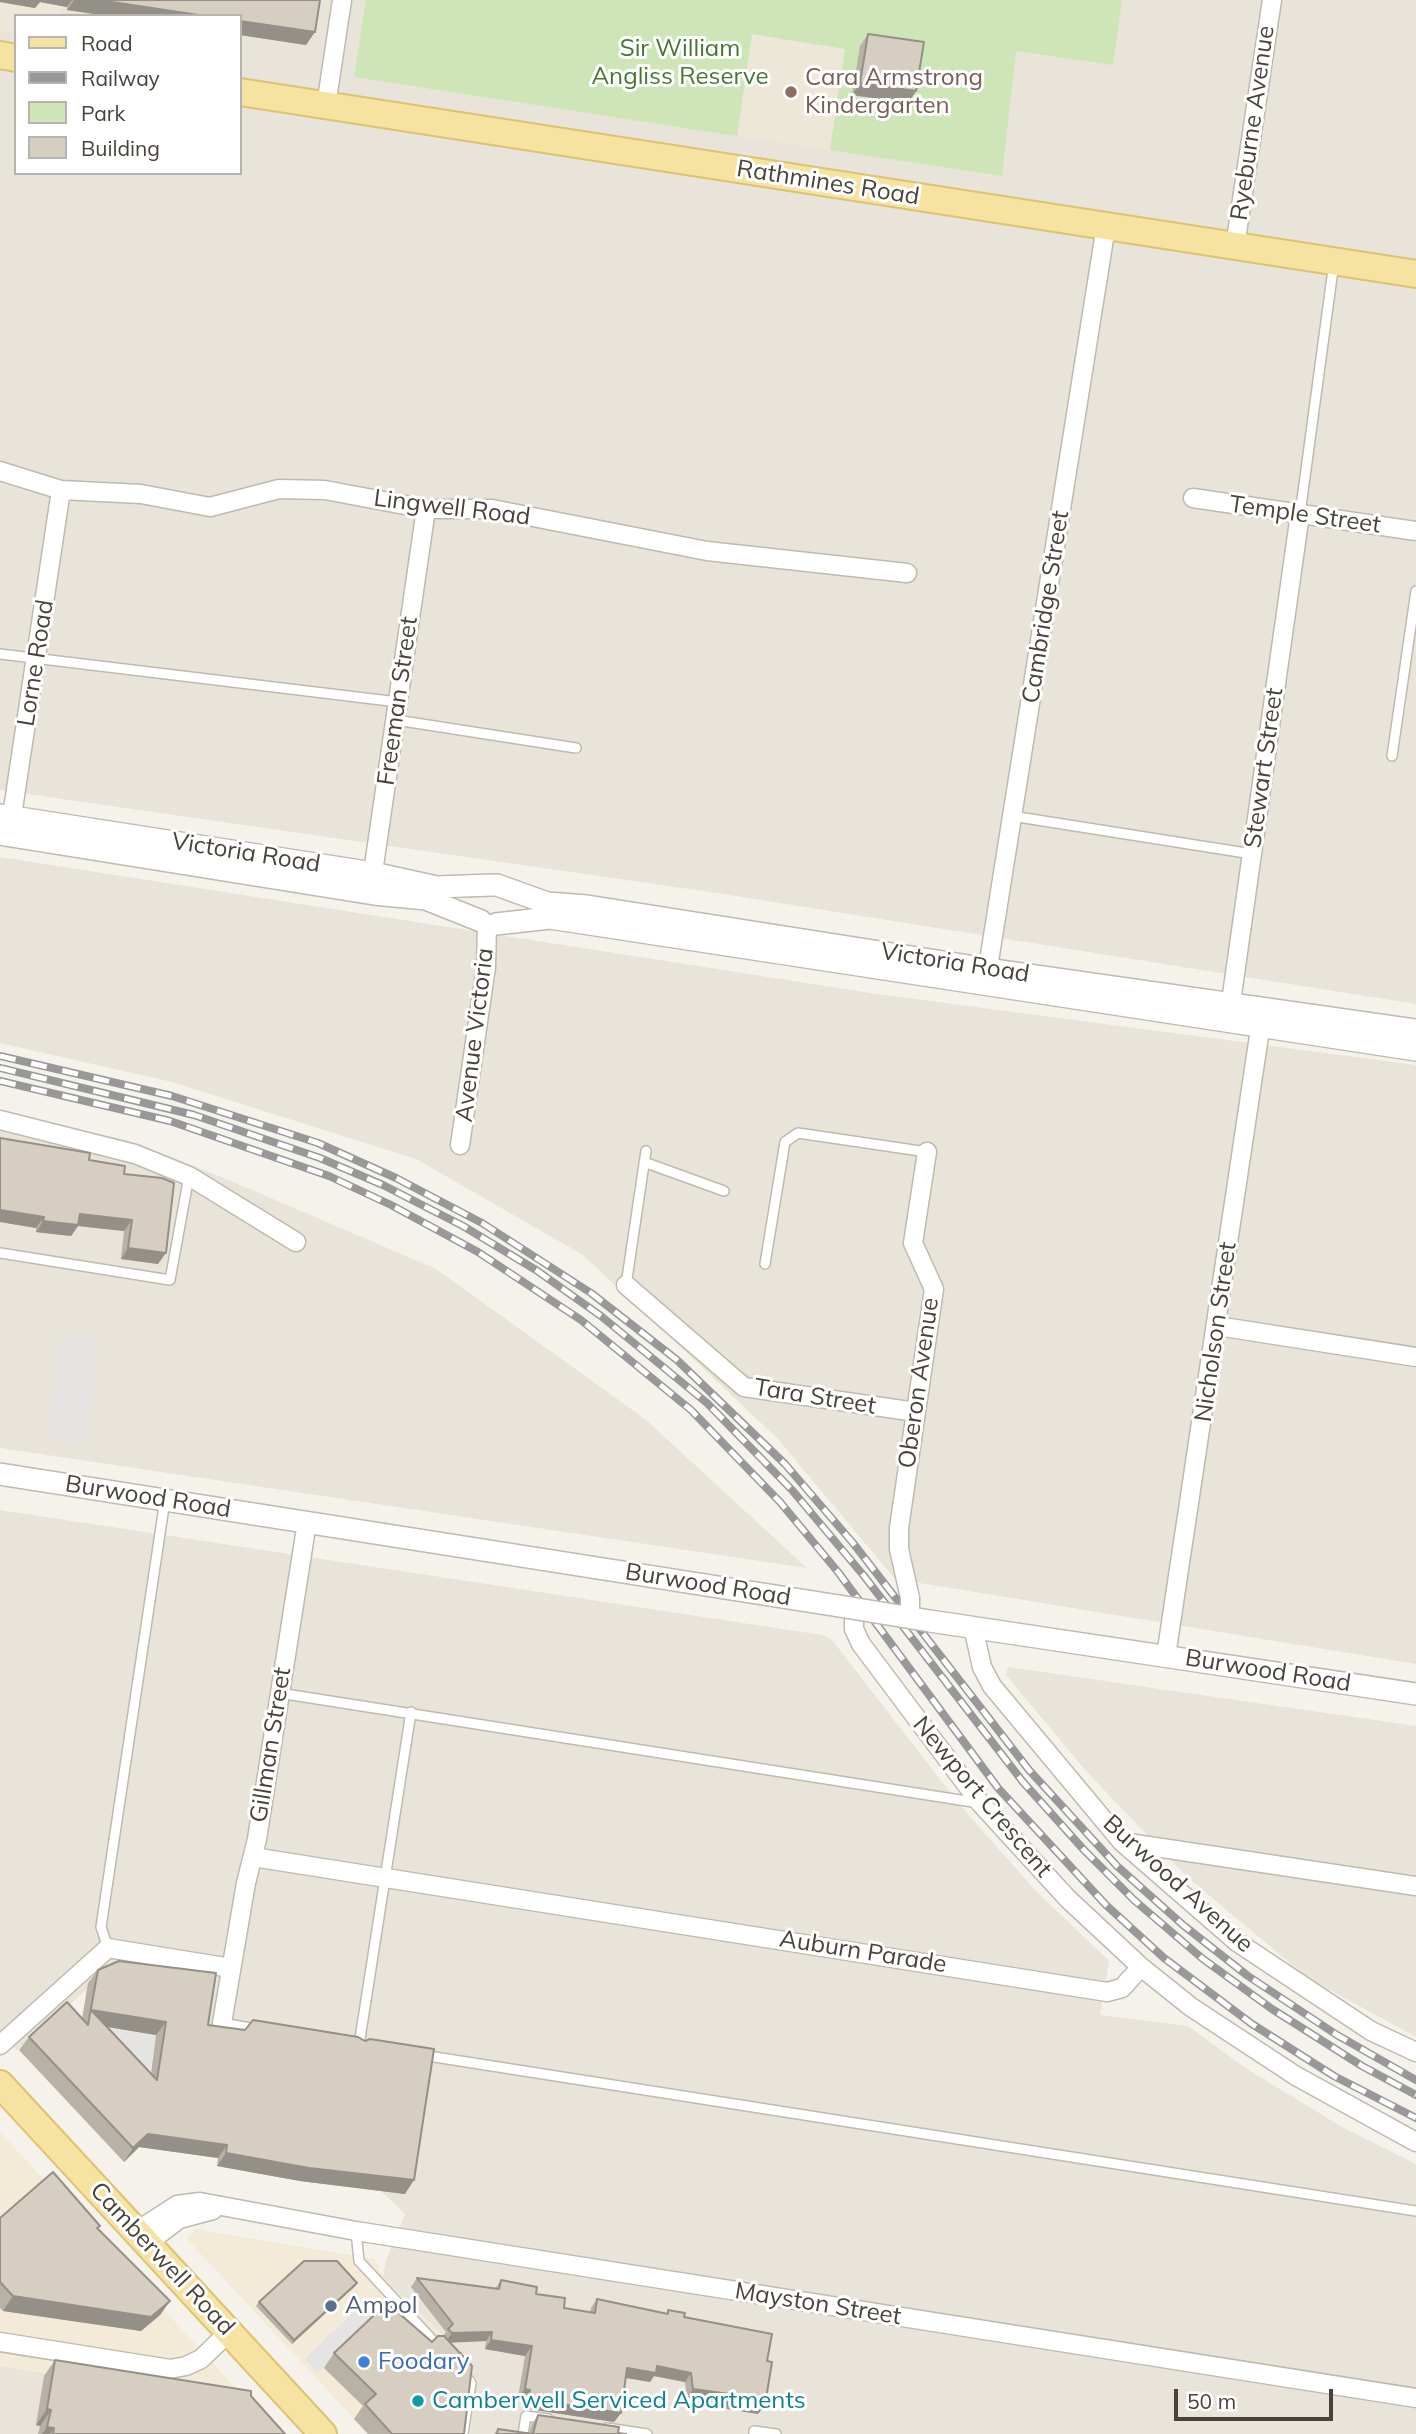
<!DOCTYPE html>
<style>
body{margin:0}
#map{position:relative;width:1416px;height:2434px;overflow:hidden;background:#f4f2eb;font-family:Mulish,sans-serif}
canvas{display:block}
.legend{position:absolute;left:14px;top:14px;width:228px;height:161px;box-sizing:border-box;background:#fff;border:2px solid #b6b4b0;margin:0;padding:9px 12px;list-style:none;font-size:21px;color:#484339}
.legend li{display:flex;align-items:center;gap:14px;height:35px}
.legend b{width:35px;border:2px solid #b6b4b0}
.scale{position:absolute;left:1174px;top:2389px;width:159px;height:32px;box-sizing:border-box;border:4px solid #484339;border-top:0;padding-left:9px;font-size:21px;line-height:24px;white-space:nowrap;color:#484339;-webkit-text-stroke:5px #fff;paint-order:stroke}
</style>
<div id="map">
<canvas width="1416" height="2434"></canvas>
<ul class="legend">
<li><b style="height:9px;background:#f7e3a1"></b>Road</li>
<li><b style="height:9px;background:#989898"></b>Railway</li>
<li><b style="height:19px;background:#cde5b7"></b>Park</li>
<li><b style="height:19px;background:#d5cec1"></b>Building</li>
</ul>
<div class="scale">50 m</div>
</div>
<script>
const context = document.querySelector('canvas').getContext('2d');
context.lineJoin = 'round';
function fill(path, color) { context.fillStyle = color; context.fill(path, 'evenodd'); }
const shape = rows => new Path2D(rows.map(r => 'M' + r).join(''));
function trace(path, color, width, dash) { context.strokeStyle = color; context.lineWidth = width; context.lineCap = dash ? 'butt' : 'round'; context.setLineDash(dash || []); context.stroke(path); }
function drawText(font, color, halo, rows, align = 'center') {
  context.font = font + ' Mulish,sans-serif'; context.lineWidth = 6; context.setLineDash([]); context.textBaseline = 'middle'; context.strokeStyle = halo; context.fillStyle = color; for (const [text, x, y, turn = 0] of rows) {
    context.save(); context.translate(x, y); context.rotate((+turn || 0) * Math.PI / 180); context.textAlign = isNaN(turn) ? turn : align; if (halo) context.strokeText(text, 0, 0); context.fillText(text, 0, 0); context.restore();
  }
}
const residential = shape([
 [0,0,1416,0,1416,1004,717,893,0,790],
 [16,16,240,16,240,173,16,173],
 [0,857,877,994,1416,1065,1416,1664,895,1579,777,1438,583,1255,416,1159,172,1082,0,1043],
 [0,1113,127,1140,224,1178,436,1269,645,1419,807,1568,0,1448],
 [0,1510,822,1635,832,1640,960,1805,1035,1890,1109,1961,1100,2015,1188,2026,1247,2069,1342,2127,1416,2164,1416,2434,470,2434,477,2380,441,2334,383,2278,386,2260,405,2214,206,2025,114,1966,17,2050,0,2033],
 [1008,1667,1416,1726,1416,2037,1308,1978,1187,1877,1087,1772,1006,1675],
 [0,2366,254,2408,279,2434,0,2434]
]);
const commercial = shape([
 [0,2132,98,2238,254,2408,0,2366],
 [195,2229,375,2259,383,2278,441,2334,354,2419,187,2239]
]);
const education = shape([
 [0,0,61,0,59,16,16,16,16,33,0,31],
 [752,33,846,49,830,150,737,136]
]);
const green = shape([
 [366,0,1122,0,1113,65,1016,51,1002,176,830,150,845,49,752,34,737,136,354,77]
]);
const parking = shape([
 [61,1335,100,1341,85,1445,46,1439],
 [100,2026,156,2035,147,2093],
 [363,2303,377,2317,318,2373,305,2359]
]);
const service = shape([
 [1300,514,1334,262],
 [0,654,398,702],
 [396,720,576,748],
 [1392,756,1416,591],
 [1012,816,1252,854],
 [644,1162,724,1191],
 [0,1253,170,1280,189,1176],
 [765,1264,785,1142,798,1133,927,1152],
 [626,1285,646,1151],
 [279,1693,979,1803],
 [108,1948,101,1927,165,1500],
 [222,2023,256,2029],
 [359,2045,411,1712],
 [422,2055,1416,2211],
 [356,2231,359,2261,439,2347],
 [607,2428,647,2434],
 [463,2434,471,2383,463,2372],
 [523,2434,526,2416,548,2419],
 [754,2434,754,2431,776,2434]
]);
const minor = shape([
 [326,106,342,0],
 [1235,246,1272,0],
 [0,471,61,490,141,494,210,507,279,489,325,490,426,509,492,509,707,551,907,573],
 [1193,498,1416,531],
 [10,829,61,490],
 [371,886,426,509],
 [986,980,1106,226],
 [1229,1016,1300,514],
 [0,1120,135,1154,189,1176,296,1242],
 [460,1145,486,967,487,924],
 [626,1285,744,1387,916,1412],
 [1217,1326,1416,1357],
 [910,1598,899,1549,899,1528,934,1289,913,1243,927,1152],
 [854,1609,854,1629,861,1644,981,1804,1068,1899,1141,1967,1191,2007,1296,2076,1416,2142],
 [973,1627,982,1667,992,1686,1122,1842,1237,1942,1371,2031,1416,2052],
 [1166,1656,1262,1016],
 [1122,1842,1416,1886],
 [253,1857,1107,1992,1122,1988,1141,1967],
 [222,2023,246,1883,257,1839,307,1522],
 [0,2045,108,1948,231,1968],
 [137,2231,177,2205,200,2202,356,2231,1416,2398],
 [148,2243,179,2219,213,2210],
 [0,2342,170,2369,186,2366,201,2359,230,2331]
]);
const tertiary = shape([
 [0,815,373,873,437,887,492,885],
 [0,834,374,894,426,899,481,921],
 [497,885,547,903,587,906,988,969,1416,1030],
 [496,924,550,918,1416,1050],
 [0,1474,839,1606],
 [930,1621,1416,1694]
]);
const primary = shape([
 [0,55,16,58],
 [240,92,1416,274],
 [0,2084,323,2434]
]);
const rail = shape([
 [0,1056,172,1096,318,1143,396,1178,482,1223,591,1293,677,1360,785,1464,853,1543,1029,1770,1117,1866,1183,1925,1248,1976,1337,2035,1416,2080],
 [0,1068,194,1115,320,1158,383,1185,463,1226,536,1270,601,1316,707,1403,792,1490,864,1576,1023,1782,1084,1850,1134,1900,1203,1959,1272,2009,1362,2066,1416,2095],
 [0,1081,170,1121,329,1176,391,1205,478,1252,581,1320,691,1410,780,1502,838,1572,998,1788,1106,1905,1164,1958,1252,2024,1334,2076,1416,2118]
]);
const minorBridge = shape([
 [910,1618,910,1598]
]);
const tertiaryBridge = shape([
 [839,1606,930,1621]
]);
const wall = shape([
 [0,0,320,0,306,45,240,35,240,16,108,16,67,10,67,7,40,2,35,8,0,2],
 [868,34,916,91,908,103,852,95,860,46],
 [89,1160,124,1174,158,1264,121,1259,124,1231,78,1226,71,1236,36,1232,36,1228,0,1222],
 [98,1970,208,2025,405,2194,300,2181,217,2166,218,2158,139,2147,124,2162,19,2050,29,2037,82,2019,88,1983],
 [108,2027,156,2035,151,2073],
 [0,2218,100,2226,98,2229,170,2301,160,2315,141,2331,3,2311,0,2308],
 [417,2278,495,2289,501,2280,536,2294,564,2308,590,2312,591,2308,597,2299,666,2314,668,2310,767,2361,765,2405,758,2414,722,2408,723,2403,687,2398,685,2382,654,2376,650,2382,626,2378,621,2413,614,2422,522,2408,523,2399,518,2398,525,2356,485,2349,486,2341,450,2342,464,2434,368,2434,354,2419,363,2406,324,2368,334,2353,432,2342,443,2336,446,2332,411,2287],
 [354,2287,292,2344,256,2306,259,2302],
 [55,2360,251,2396,285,2434,38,2434,40,2426,36,2425,44,2376],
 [538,2415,618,2433,626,2434,494,2434,498,2429,529,2433,532,2424]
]);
const shadedWall = shape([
 [0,0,72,0,67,7,40,2,35,8,0,2],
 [74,0,99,0,205,16,108,16,67,10],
 [240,21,315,32,306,45,240,35],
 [860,83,916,91,908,103,852,95],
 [0,1210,44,1217,36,1228,0,1222],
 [80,1214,132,1220,124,1231,78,1226,71,1236,36,1232,43,1221],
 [128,1248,166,1253,158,1264,121,1259],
 [91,2010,166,2022,156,2035,89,2024],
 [148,2134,227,2145,218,2158,139,2147,124,2162,133,2148],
 [226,2153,414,2180,405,2194,300,2181,217,2166],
 [357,2283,354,2287,292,2344,294,2340],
 [13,2296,170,2301,160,2315,141,2331,3,2311],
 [492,2332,486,2341,445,2343,452,2333],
 [491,2340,532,2346,525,2356,485,2349],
 [657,2366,691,2373,685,2382,654,2376,650,2382,621,2377,627,2368],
 [525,2389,530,2390,523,2399,518,2398],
 [693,2389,729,2394,723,2403,687,2398],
 [528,2399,621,2413,614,2422,522,2408],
 [729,2399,765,2405,758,2414,722,2408],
 [47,2409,51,2410,40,2426,36,2425],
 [47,2427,54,2428,50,2434,42,2434]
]);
const building = shape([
 [99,0,320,0,315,32,240,21,240,16,205,16,99,0],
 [868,34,924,42,916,91,860,83,868,34],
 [0,1138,90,1153,89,1160,125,1166,124,1174,162,1178,174,1183,166,1253,128,1248,132,1220,80,1214,78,1225,43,1221,44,1217,0,1210,0,1138],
 [119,1961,216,1973,208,2025,245,2030,253,2020,358,2037,365,2041,370,2039,434,2049,414,2180,309,2168,226,2153,227,2145,148,2134,133,2148,29,2037,67,2002,88,2025,98,1970,119,1961],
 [91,2010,166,2022,157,2080,91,2010],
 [53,2172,100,2226,97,2228,170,2301,151,2317,13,2296,0,2282,0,2218,53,2172],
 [304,2261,337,2261,357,2283,294,2340,259,2302,304,2261],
 [417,2278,499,2289,501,2280,537,2287,536,2294,565,2298,564,2308,595,2313,597,2299,668,2314,668,2310,685,2313,684,2317,772,2334,767,2361,772,2362,765,2405,729,2399,729,2394,693,2389,691,2373,657,2366,656,2373,627,2368,621,2413,528,2399,530,2390,525,2389,532,2346,491,2340,492,2332,452,2333,448,2329,453,2324,417,2278],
 [387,2303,432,2342,438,2336,444,2336,472,2366,464,2434,392,2434,365,2404,376,2394,334,2353,387,2303],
 [55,2360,251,2391,251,2396,285,2434,53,2434,54,2428,47,2427,51,2410,47,2409,55,2360],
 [538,2415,619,2427,618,2433,626,2434,497,2434,498,2429,533,2434,538,2415]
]);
const markers = [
 [791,92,7,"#8d6e63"],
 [331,2306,7,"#5c6f8a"],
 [364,2362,7,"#3f7fe0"],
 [418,2401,7,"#0f9aa8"]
];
const parkNames = [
 ["Sir William",680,49],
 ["Angliss Reserve",680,77]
];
const educationNames = [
 ["Cara Armstrong",805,78],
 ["Kindergarten",805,106]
];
const streetNames = [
 ["Ryeburne Avenue",1253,123,-82],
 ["Rathmines Road",828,183,9],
 ["Lingwell Road",452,508,7],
 ["Temple Street",1305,515,8],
 ["Cambridge Street",1046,607,-81],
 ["Lorne Road",36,663,-81],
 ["Freeman Street",398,701,-82],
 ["Stewart Street",1264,768,-82],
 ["Victoria Road",246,853,9],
 ["Victoria Road",955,963,9],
 ["Avenue Victoria",475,1035,-83],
 ["Nicholson Street",1216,1332,-82],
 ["Oberon Avenue",919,1383,-82],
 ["Tara Street",815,1397,9],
 ["Burwood Road",148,1497,9],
 ["Burwood Road",708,1585,9],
 ["Burwood Road",1268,1671,9],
 ["Gillman Street",271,1745,-81],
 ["Newport Crescent",982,1797,50],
 ["Burwood Avenue",1178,1884,42],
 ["Auburn Parade",863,1952,9],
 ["Camberwell Road",162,2259,47],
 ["Mayston Street",818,2304,9]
];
const serviceNames = [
 ["Ampol",345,2306]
];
const shopNames = [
 ["Foodary",378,2362]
];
const cultureNames = [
 ["Camberwell Serviced Apartments",432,2401]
];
fill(residential, '#e8e4d9');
fill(commercial, '#f4ead8');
fill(education, '#ece7d6');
fill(green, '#cde5b7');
fill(parking, '#e6e4e2');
trace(service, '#bfbaae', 12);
trace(minor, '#bfbaae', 21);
trace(tertiary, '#bfbaae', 24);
trace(primary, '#dcc271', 30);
trace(service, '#fff', 9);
trace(minor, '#fff', 18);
trace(tertiary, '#fff', 21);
trace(primary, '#f7e3a1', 26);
trace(rail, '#989898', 8);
trace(rail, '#fff', 5, [16]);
trace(minorBridge, '#bfbaae', 21, []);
trace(tertiaryBridge, '#bfbaae', 24, []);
trace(minorBridge, '#fff', 18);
trace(tertiaryBridge, '#fff', 21);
fill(wall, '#b7b1a6');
fill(shadedWall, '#959087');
fill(building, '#d5cec1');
trace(building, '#959087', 2);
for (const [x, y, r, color] of markers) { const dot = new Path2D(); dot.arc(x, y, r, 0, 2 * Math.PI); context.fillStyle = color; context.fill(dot); trace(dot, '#fff', 2.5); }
drawText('24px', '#467630', '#fff', parkNames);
drawText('24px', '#785e54', '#fff', educationNames, 'left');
drawText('24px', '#484339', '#fff', streetNames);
drawText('24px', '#4e5e75', '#fff', serviceNames, 'left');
drawText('24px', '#366cbe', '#fff', shopNames, 'left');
drawText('24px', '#0d838f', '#fff', cultureNames, 'left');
</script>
